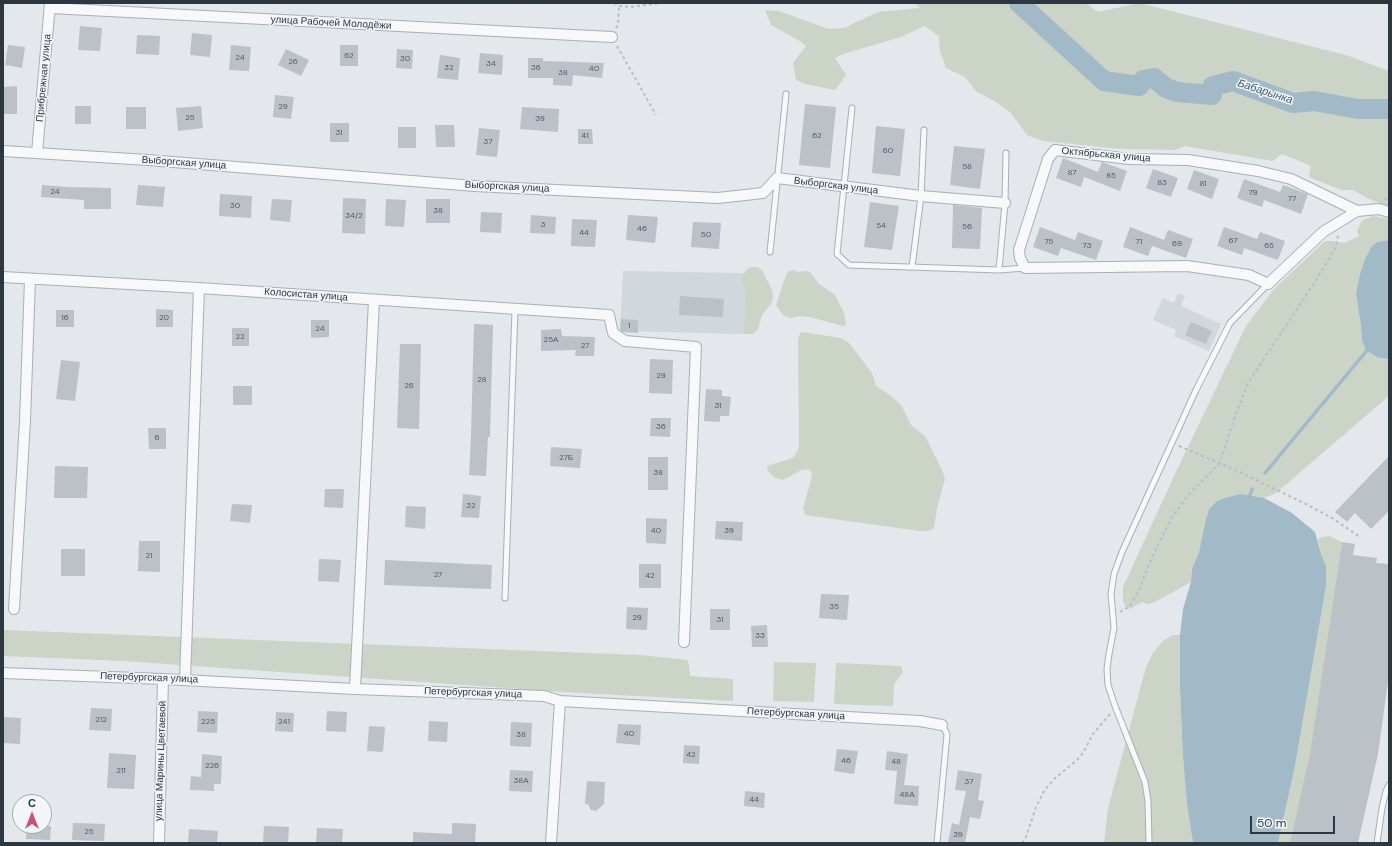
<!DOCTYPE html>
<meta charset="utf-8">
<style>
body{margin:0}
#map{position:relative;width:1392px;height:846px;overflow:hidden;background:#e4e7eb;font-family:"DM Sans",sans-serif}
canvas{display:block}
.frame{position:absolute;inset:0;border:4px solid #2d3742;pointer-events:none}
.north{position:absolute;left:12px;top:794px;width:40px;height:40px;box-sizing:border-box;background:#f3f6f8;border:1px solid #a4aaaf;border-radius:50%;rotate:0deg;font-size:11px;font-weight:700;line-height:16px;text-align:center;color:#2d3742}
.north::after{content:'';display:block;margin:auto;width:14px;height:18px;background:#c55472;clip-path:polygon(50% 0,100% 100%,50% 72%,0 100%)}
.scale{position:absolute;left:1250px;top:816px;width:85px;height:18px;box-sizing:border-box;border:2px solid #2d3742;border-top:0;padding-left:5px;font-size:12px;line-height:14px;white-space:nowrap;color:#2d3742;-webkit-text-stroke:3px #f3f6f8;paint-order:stroke}
</style>
<div id="map">
<canvas width="1392" height="846"></canvas>
<div class="frame"></div>
<div class="north">С</div>
<div class="scale">50 m</div>
</div>
<script>
const context = document.querySelector('canvas').getContext('2d');
context.lineJoin = 'round';
function fill(path, color) { context.fillStyle = color; context.fill(path, 'evenodd'); }
const shape = rows => new Path2D(rows.map(r => 'M' + r).join(''));
function trace(path, color, width, dash) { context.strokeStyle = color; context.lineWidth = width; context.lineCap = dash ? 'butt' : 'round'; context.setLineDash(dash || []); context.stroke(path); }
function drawText(font, color, halo, rows, align = 'center') {
  context.font = font + ' "DM Sans",sans-serif'; context.lineWidth = 3; context.setLineDash([]); context.textBaseline = 'middle'; context.strokeStyle = halo; context.fillStyle = color; for (const [text, x, y, turn = 0] of rows) {
    context.save(); context.translate(x, y); context.rotate((+turn || 0) * Math.PI / 180); context.textAlign = isNaN(turn) ? turn : align; if (halo) context.strokeText(text, 0, 0); context.fillText(text, 0, 0); context.restore();
  }
}
const built = shape([
 [623,271,742,273,742,284,745,289,744,334,620,331],
 [1178,293,1185,296,1181,306,1221,324,1209,351,1174,336,1176,330,1153,320,1163,298,1174,303]
]);
const green = shape([
 [915,3,1086,3,1098,12,1139,3,1346,55,1389,71,1389,207,1367,198,1353,190,1341,190,1309,177,1311,166,1282,154,1273,161,1185,146,1176,150,1121,149,1043,141,1027,135,1010,112,996,102,976,91,965,77,946,68,940,51,939,36,924,26,901,37,843,54,835,58,846,75,835,90,805,84,796,80,793,63,806,46,798,40,771,25,765,10,779,11,828,29,844,28,878,12,920,8],
 [1373,216,1389,219,1389,240,1377,242,1365,259,1360,274,1356,293,1361,326,1362,340,1387,359,1389,359,1389,396,1276,493,1264,498,1241,494,1228,497,1217,501,1209,509,1205,523,1199,552,1192,569,1191,582,1155,602,1148,604,1142,602,1130,609,1126,607,1123,601,1123,587,1175,474,1246,326,1274,289,1325,241,1332,241,1345,243,1359,236,1357,230,1362,221],
 [751,267,757,267,762,270,772,290,773,296,772,302,762,315,758,329,753,334,744,334,745,289,742,284,742,273,744,274,746,270],
 [794,270,798,272,807,271,811,273,819,284,835,295,844,313,846,325,843,326,839,325,810,317,799,316,790,318,783,315,776,305,786,275,789,271],
 [801,332,836,337,843,339,849,343,872,373,876,386,890,395,901,405,911,425,925,436,942,470,945,479,937,508,934,528,928,531,920,531,805,515,803,508,811,480,812,473,809,469,801,470,783,480,775,478,768,471,767,466,793,458,797,452,799,446,798,339],
 [1329,536,1342,542,1310,756,1290,843,1278,843,1295,766,1326,586,1326,566,1322,557,1318,539,1322,537],
 [3,630,640,655,687,660,689,664,690,676,733,679,733,701,578,693,123,661,3,656],
 [1173,635,1180,635,1180,688,1183,757,1187,804,1193,843,1104,843,1108,808,1146,667,1153,653,1163,641],
 [774,662,816,663,814,702,773,701],
 [836,663,901,666,903,672,894,684,893,706,834,704]
]);
const water = shape([
 [1389,240,1389,359,1387,359,1377,357,1366,350,1362,340,1361,326,1356,293,1360,274,1365,259,1372,246,1377,242],
 [1241,494,1264,498,1292,513,1315,532,1322,557,1326,566,1326,586,1295,766,1278,843,1193,843,1187,804,1183,757,1180,688,1180,635,1183,609,1191,582,1192,569,1199,552,1205,523,1209,509,1217,501,1228,497]
]);
const stream = shape([
 [1265,473,1369,348],
 [1249,498,1252,489]
]);
const river = shape([
 [1019,3,1104,81,1139,86,1143,80,1154,78,1166,88,1177,92,1212,95,1213,86,1233,81,1293,103,1314,101,1358,109,1389,109]
]);
const building = shape([
 [80,26,102,28,100,51,78,50],
 [192,33,212,35,210,57,190,55],
 [137,35,160,36,159,55,136,54],
 [8,45,25,47,22,68,5,65],
 [231,45,251,47,249,71,229,70],
 [340,45,358,45,358,66,340,66],
 [286,49,309,60,301,76,278,65],
 [397,49,413,50,412,69,396,68],
 [480,53,503,55,502,75,478,73],
 [440,55,460,58,458,80,437,78],
 [528,58,543,58,543,61,604,63,602,78,573,75,572,86,553,85,553,78,528,78],
 [17,86,17,114,3,114,3,87],
 [275,95,294,97,291,119,273,117],
 [805,104,836,107,830,168,799,165],
 [75,106,91,106,91,124,75,124],
 [201,106,203,128,178,131,176,108],
 [126,107,146,107,146,129,126,129],
 [522,107,559,109,558,132,520,129],
 [330,123,349,123,349,142,330,142],
 [435,125,454,125,455,147,436,147],
 [876,126,905,129,900,176,872,173],
 [398,127,416,127,416,148,398,148],
 [479,128,500,130,497,157,476,155],
 [578,129,592,129,593,144,578,144],
 [954,146,985,149,980,189,950,185],
 [1063,158,1098,172,1102,162,1127,171,1120,191,1084,177,1081,187,1056,178],
 [1153,169,1178,178,1171,197,1146,188],
 [1194,170,1219,179,1212,199,1187,189],
 [1244,179,1280,192,1283,185,1308,194,1301,214,1264,200,1262,207,1237,198],
 [42,185,68,187,111,188,111,209,84,209,84,200,41,197],
 [138,185,165,187,163,207,136,205],
 [220,194,252,196,251,218,219,216],
 [343,198,366,199,365,234,342,233],
 [272,199,292,200,290,222,270,220],
 [386,199,406,200,404,227,385,226],
 [426,199,450,199,450,223,426,223],
 [870,202,899,206,892,250,864,247],
 [953,205,982,208,980,249,952,248],
 [481,212,502,213,501,233,480,232],
 [531,215,556,217,555,234,530,233],
 [628,215,658,217,655,243,626,240],
 [572,219,597,220,595,247,571,246],
 [693,222,721,223,719,249,691,247],
 [1040,227,1075,240,1078,232,1103,241,1096,260,1061,248,1058,256,1033,247],
 [1130,227,1164,240,1168,230,1193,239,1186,258,1152,246,1148,256,1123,247],
 [1224,227,1257,239,1260,232,1285,241,1278,260,1244,248,1242,255,1217,246],
 [680,296,724,299,723,317,679,315],
 [156,309,173,310,173,327,156,327],
 [56,310,74,310,74,327,56,327],
 [621,319,638,320,638,333,623,332,620,330],
 [311,320,329,320,329,337,311,338],
 [1191,322,1212,331,1206,344,1185,335],
 [474,324,493,325,490,437,488,437,486,476,469,475,471,436],
 [232,328,249,328,249,346,232,346],
 [561,329,562,336,595,337,594,356,575,356,576,350,541,351,541,330],
 [400,344,421,344,419,429,397,428],
 [650,359,673,360,672,394,649,393],
 [61,360,80,362,75,401,56,399],
 [233,386,252,386,252,405,233,405],
 [706,389,722,390,722,396,731,397,729,416,720,416,720,422,704,421],
 [651,418,671,418,670,437,650,436],
 [148,428,166,428,166,449,149,449],
 [551,447,582,449,580,468,550,466],
 [1389,456,1389,511,1371,529,1355,513,1347,522,1335,512],
 [648,457,668,457,668,490,648,490],
 [55,466,88,467,87,498,54,498],
 [325,489,344,489,343,508,324,507],
 [463,494,481,496,479,518,461,517],
 [232,504,252,505,250,523,230,521],
 [406,506,426,507,425,529,405,527],
 [646,518,667,519,666,544,646,543],
 [716,521,743,522,742,541,715,539],
 [139,541,160,541,160,572,138,571],
 [1342,542,1355,544,1353,555,1377,558,1376,563,1389,564,1389,674,1378,754,1358,843,1290,843,1310,754],
 [61,549,85,549,85,576,61,576],
 [319,559,341,560,339,582,318,581],
 [385,560,492,565,491,589,384,585],
 [639,564,661,564,661,588,639,588],
 [821,594,849,595,847,620,819,618],
 [627,607,648,608,647,630,626,629],
 [710,609,730,609,730,630,710,630],
 [767,625,768,647,752,647,751,626],
 [91,708,112,709,111,731,89,730],
 [198,711,218,712,217,733,197,732],
 [327,711,347,712,346,732,326,731],
 [276,712,294,713,293,732,275,731],
 [4,717,21,718,20,744,3,743],
 [429,721,448,722,447,742,428,741],
 [511,722,532,723,531,747,510,746],
 [618,724,641,725,640,745,616,743],
 [369,726,385,727,383,752,367,751],
 [684,745,700,746,699,764,683,763],
 [837,749,858,751,854,774,834,771],
 [887,751,908,754,904,785,919,786,918,806,894,804,897,771,885,770],
 [109,753,136,755,134,789,107,788],
 [202,754,222,756,221,784,214,784,214,791,190,790,191,776,201,777],
 [510,770,533,771,532,792,509,791],
 [958,770,982,774,978,800,984,801,980,819,970,817,965,843,948,843,952,823,959,825,966,791,955,790],
 [587,781,605,782,604,804,596,811,591,810,588,804,585,804],
 [745,791,765,793,764,808,744,806],
 [73,823,105,824,104,841,72,840],
 [452,823,476,824,475,843,413,843,413,832,452,834],
 [27,826,51,826,50,840,26,839],
 [264,826,289,827,288,843,263,843],
 [317,828,343,829,342,843,316,843],
 [189,829,218,831,217,843,188,843]
]);
const path = shape([
 [614,3,619,6,631,7,661,3],
 [616,28,618,25,619,6],
 [617,46,656,115],
 [1385,200,1389,195],
 [1179,446,1229,467,1306,504,1332,518,1360,537],
 [1120,612,1130,606,1139,590,1152,557,1171,519,1189,494,1220,463,1234,419,1248,383,1318,277,1336,247,1338,235],
 [1022,843,1026,837,1036,807,1044,791,1054,779,1077,760,1083,753,1093,734,1110,714]
]);
const service = shape([
 [852,108,837,254,849,265,999,270,1025,268],
 [770,252,786,94],
 [912,267,921,196,924,130],
 [999,270,1005,203,1006,153],
 [505,598,515,310],
 [937,843,947,734,942,725],
 [1149,843,1148,801,1145,782,1115,706,1108,685,1107,669,1109,654,1114,628,1111,594,1114,574,1122,552,1196,390,1230,323,1268,284],
 [1377,843,1382,808,1386,791,1389,785]
]);
const minor = shape([
 [50,8,612,37],
 [1055,150,1129,159,1188,160,1258,171,1291,179,1357,211,1323,232,1268,284,1249,275,1187,266,1025,268,1020,258,1019,250,1048,159,1055,150],
 [3,151,148,160,475,186,718,198,763,193,777,178,921,196,1005,203],
 [37,153,50,3],
 [1357,211,1379,209,1389,212],
 [3,277,199,288,609,315,613,333,625,341,696,347,684,642],
 [14,609,25,421,30,279],
 [3,673,163,679,355,689,544,696,560,701,920,721,942,725],
 [185,680,199,288],
 [355,689,374,300],
 [159,843,163,679],
 [551,843,560,701]
]);
const numberNames = [
 ["62",349,56],
 ["24",240,58],
 ["30",405,59],
 ["26",293,62],
 ["34",491,64],
 ["32",449,68],
 ["36",536,68],
 ["40",594,69],
 ["38",563,73],
 ["29",283,107],
 ["25",190,118],
 ["39",540,119],
 ["31",339,133],
 ["41",585,136],
 ["62",817,136],
 ["37",488,142],
 ["60",888,151],
 ["58",967,167],
 ["87",1072,173],
 ["85",1111,176],
 ["83",1162,183],
 ["81",1203,184],
 ["24",55,192],
 ["79",1253,193],
 ["77",1292,199],
 ["30",235,206],
 ["38",438,211],
 ["34/2",354,216],
 ["3",543,225],
 ["54",881,226],
 ["56",967,227],
 ["46",642,229],
 ["44",584,233],
 ["50",706,235],
 ["67",1233,241],
 ["75",1049,242],
 ["71",1139,242],
 ["69",1177,244],
 ["73",1087,246],
 ["65",1269,246],
 ["16",65,318],
 ["20",164,318],
 ["1",629,326],
 ["24",320,329],
 ["22",240,337],
 ["25А",551,340],
 ["27",585,346],
 ["29",661,376],
 ["28",482,380],
 ["26",409,386],
 ["31",718,406],
 ["36",661,427],
 ["6",157,438],
 ["27Б",566,458],
 ["38",658,473],
 ["32",471,506],
 ["40",656,531],
 ["39",729,531],
 ["21",149,556],
 ["27",438,575],
 ["42",650,576],
 ["35",834,607],
 ["29",637,618],
 ["31",720,620],
 ["33",760,636],
 ["212",101,720],
 ["225",208,722],
 ["241",284,722],
 ["40",629,734],
 ["38",521,735],
 ["42",691,755],
 ["46",846,761],
 ["48",896,762],
 ["226",212,766],
 ["211",121,771],
 ["38А",521,781],
 ["37",969,782],
 ["48А",907,795],
 ["44",754,800],
 ["25",89,832],
 ["39",958,835]
];
const streetNames = [
 ["улица Рабочей Молодёжи",331,23,3],
 ["Прибрежная улица",44,78,-85],
 ["Октябрьская улица",1106,155,5],
 ["Выборгская улица",184,163,4],
 ["Выборгская улица",836,186,7],
 ["Выборгская улица",507,187,3],
 ["Колосистая улица",306,295,4],
 ["Петербургская улица",149,678,2],
 ["Петербургская улица",473,693,2],
 ["Петербургская улица",796,714,3],
 ["улица Марины Цветаевой",161,761,-88]
];
const waterNames = [
 ["Бабарынка",1265,92,18]
];
fill(built, '#d2d7dc');
fill(green, '#cbd4c6');
fill(water, '#a2b9c8');
trace(stream, '#a2b9c8', 3.5);
trace(river, '#a2b9c8', 20);
fill(building, '#bbc1c7');
trace(service, '#a9afb5', 7);
trace(minor, '#a9afb5', 12);
trace(path, '#babec2', 2, [3, 3]);
trace(service, '#f6f8f9', 5);
trace(minor, '#f6f8f9', 10);
drawText('8px', '#505a63', null, numberNames);
drawText('10px', '#2d3742', '#f3f6f8', streetNames);
drawText('italic 11px', '#3a5a73', '#f3f6f8', waterNames);
</script>
